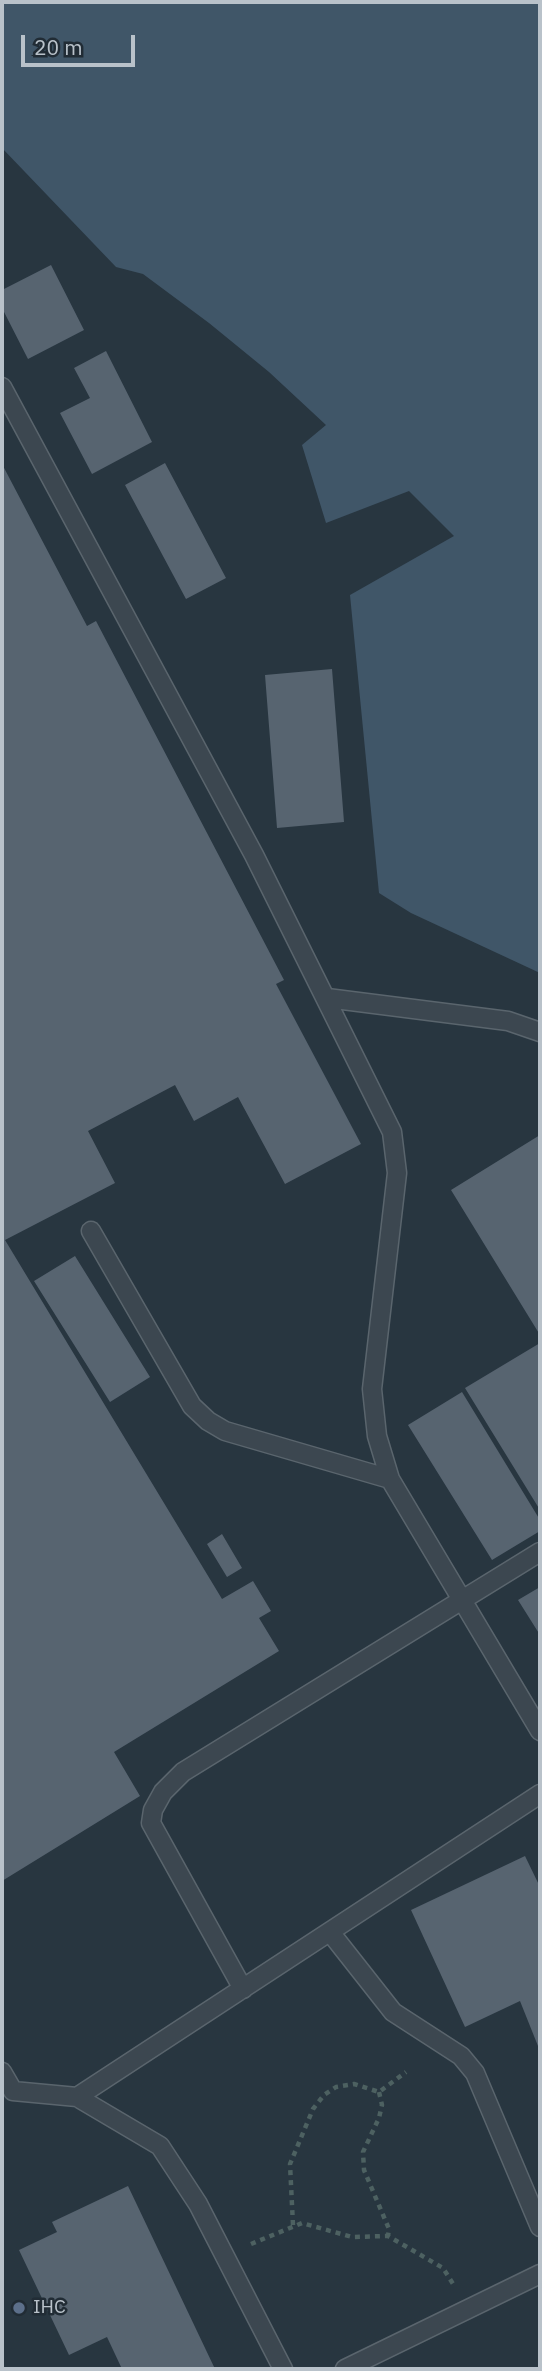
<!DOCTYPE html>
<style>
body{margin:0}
#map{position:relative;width:542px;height:2371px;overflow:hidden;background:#283640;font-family:"IBM Plex Sans",sans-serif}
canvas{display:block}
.frame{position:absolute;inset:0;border:4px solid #b9c2ca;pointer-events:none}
.scale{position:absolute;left:21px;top:35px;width:114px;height:32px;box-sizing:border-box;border:4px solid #b9c2ca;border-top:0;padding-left:9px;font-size:21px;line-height:24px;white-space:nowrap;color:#b9c2ca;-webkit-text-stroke:5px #212c35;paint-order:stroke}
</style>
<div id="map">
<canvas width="542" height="2371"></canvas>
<div class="frame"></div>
<div class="scale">20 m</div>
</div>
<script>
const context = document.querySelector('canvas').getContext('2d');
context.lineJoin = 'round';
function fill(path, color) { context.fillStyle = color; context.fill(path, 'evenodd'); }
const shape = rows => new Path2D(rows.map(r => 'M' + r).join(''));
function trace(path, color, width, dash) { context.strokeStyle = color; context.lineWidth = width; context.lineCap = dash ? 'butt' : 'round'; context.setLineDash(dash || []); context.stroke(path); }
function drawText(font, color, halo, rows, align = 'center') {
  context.font = font + ' "IBM Plex Sans",sans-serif'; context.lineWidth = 5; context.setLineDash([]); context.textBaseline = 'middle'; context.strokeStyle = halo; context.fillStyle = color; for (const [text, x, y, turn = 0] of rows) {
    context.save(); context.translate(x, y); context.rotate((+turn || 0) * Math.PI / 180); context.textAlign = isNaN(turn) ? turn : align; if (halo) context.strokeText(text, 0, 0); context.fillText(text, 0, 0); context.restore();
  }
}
const water = shape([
 [2,2,540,2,540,973,411,913,379,893,350,595,454,536,409,491,326,523,302,445,326,425,269,372,209,323,143,274,116,267,2,148]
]);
const building = shape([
 [51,265,84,330,28,359,2,308,2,290],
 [106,351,152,442,92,474,60,413,90,398,74,368],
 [165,463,226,578,186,599,125,485],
 [2,464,87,626,96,621,284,980,276,984,361,1144,285,1184,238,1097,194,1121,175,1085,88,1131,115,1183,5,1240,222,1599,253,1581,271,1611,259,1618,279,1651,114,1752,140,1796,2,1881],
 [332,669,344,822,277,828,265,675],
 [540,1135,540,1335,451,1190],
 [75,1256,150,1377,110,1402,34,1281],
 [540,1343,540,1510,465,1388],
 [462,1392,540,1520,540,1531,492,1560,408,1425],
 [222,1534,242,1568,227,1577,207,1544],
 [540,1587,540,1635,518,1600],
 [525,1856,540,1887,540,2051,520,2001,465,2027,411,1910],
 [128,2186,215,2369,122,2369,107,2337,69,2355,19,2250,57,2232,52,2222]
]);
const path = shape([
 [379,2092,382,2105,379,2118,363,2152,364,2170,389,2229,388,2236],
 [293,2225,290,2164,313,2109,324,2095,336,2087,354,2084,379,2092,406,2072],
 [251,2244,302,2223,352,2237,388,2236,443,2268,455,2287]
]);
const lane = shape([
 [2,387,254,855,392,1132,397,1173,372,1389,377,1436,390,1479],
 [327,998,508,1021,540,1032],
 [91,1231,192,1406,208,1421,225,1431,390,1479,540,1731],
 [330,1932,393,2012,461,2056,475,2073,540,2227],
 [243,1989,151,1823,153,1810,163,1792,183,1772,540,1552],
 [2,2072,13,2091,77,2097,160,2146,198,2204,283,2369],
 [77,2097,540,1794],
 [345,2369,540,2274]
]);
const markers = [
 [19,2308,7,"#5c6f8a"]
];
const poiNames = [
 ["IHC",33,2308]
];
fill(water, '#405668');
fill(building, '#576470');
trace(lane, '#5a656d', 21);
trace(path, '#4d6161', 4.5, [5, 5]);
trace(lane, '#3c4750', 18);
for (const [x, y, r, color] of markers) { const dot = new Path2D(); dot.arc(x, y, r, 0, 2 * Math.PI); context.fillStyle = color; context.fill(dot); trace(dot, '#212c35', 2.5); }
drawText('19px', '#b9c2ca', '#212c35', poiNames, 'left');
</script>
